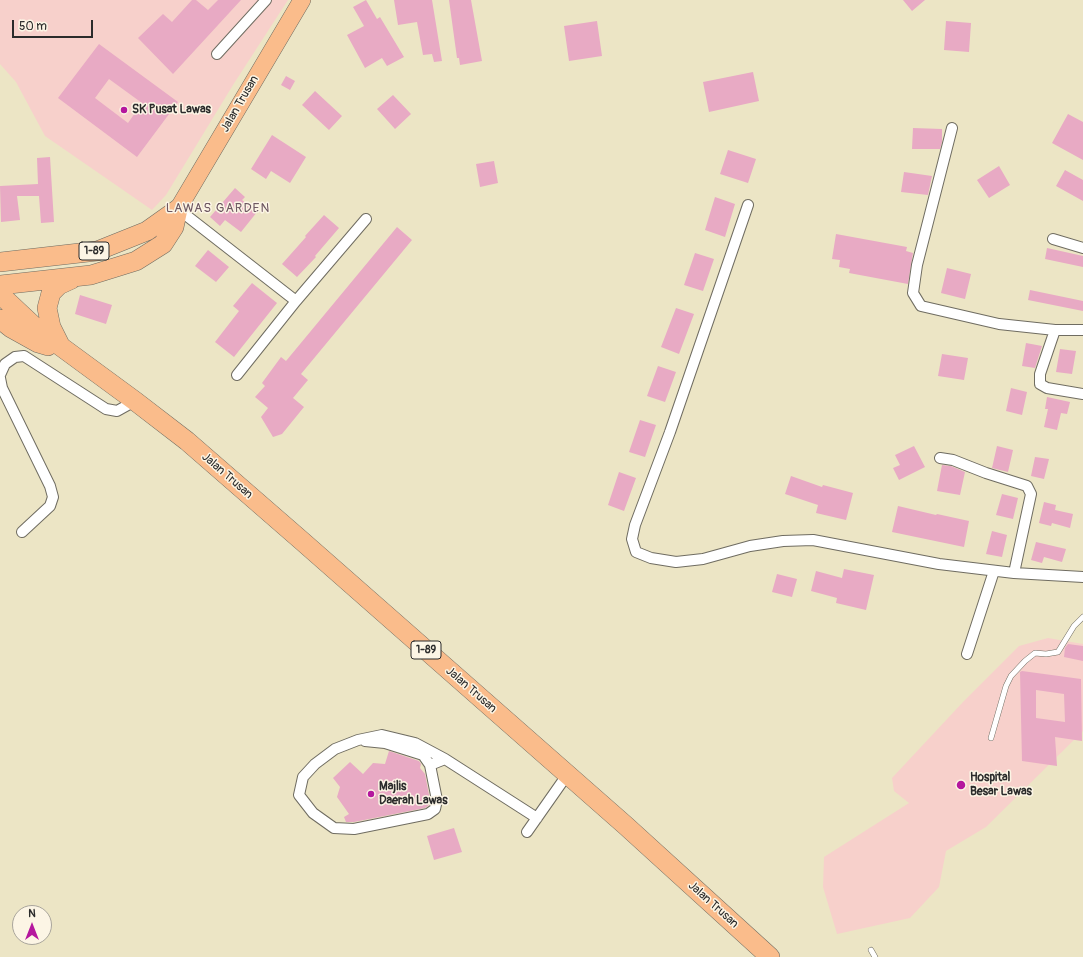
<!DOCTYPE html>
<style>
body{margin:0}
#map{position:relative;width:1083px;height:957px;overflow:hidden;background:#ece5c5;font-family:Pangolin,sans-serif}
canvas{display:block}
.north{position:absolute;left:12px;top:905px;width:40px;height:40px;box-sizing:border-box;background:#fcf5e5;border:1px solid #a8a49b;border-radius:50%;rotate:0deg;font-size:11px;font-weight:700;line-height:16px;text-align:center;color:#2b2b2b}
.north::after{content:'';display:block;margin:auto;width:14px;height:18px;background:#b5179e;clip-path:polygon(50% 0,100% 100%,50% 72%,0 100%)}
.scale{position:absolute;left:12px;top:20px;width:81px;height:18px;box-sizing:border-box;border:2px solid #2b2b2b;border-top:0;padding-left:5px;font-size:12px;line-height:14px;white-space:nowrap;color:#2b2b2b;-webkit-text-stroke:3px #fcf5e5;paint-order:stroke}
</style>
<div id="map">
<canvas width="1083" height="957"></canvas>
<div class="north">N</div>
<div class="scale">50 m</div>
</div>
<script>
const context = document.querySelector('canvas').getContext('2d');
context.lineJoin = 'round';
function fill(path, color) { context.fillStyle = color; context.fill(path, 'evenodd'); }
const shape = rows => new Path2D(rows.map(r => 'M' + r).join(''));
function trace(path, color, width, dash) { context.strokeStyle = color; context.lineWidth = width; context.lineCap = dash ? 'butt' : 'round'; context.setLineDash(dash || []); context.stroke(path); }
function drawText(font, color, halo, rows, align = 'center') {
  context.font = font + ' Pangolin,sans-serif'; context.lineWidth = 3; context.setLineDash([]); context.textBaseline = 'middle'; context.strokeStyle = halo; context.fillStyle = color; for (const [text, x, y, turn = 0] of rows) {
    context.save(); context.translate(x, y); context.rotate((+turn || 0) * Math.PI / 180); context.textAlign = isNaN(turn) ? turn : align; if (halo) context.strokeText(text, 0, 0); context.fillText(text, 0, 0); context.restore();
  }
}
const built = shape([
 [0,0,288,0,233,85,166,195,152,210,45,136,16,82,0,64],
 [1048,638,1083,644,1083,731,986,827,946,851,939,887,910,918,837,934,823,887,824,857,909,803,894,791,892,778,963,702,1019,646]
]);
const building = shape([
 [192,0,196,0,208,10,218,0,241,0,173,74,138,38,163,14,172,22],
 [366,0,377,19,380,17,404,57,387,66,382,58,365,68,347,35,364,26,353,7],
 [394,0,432,0,442,61,434,62,432,54,423,55,417,22,398,25],
 [449,0,471,0,482,61,460,65,459,58,457,58],
 [903,0,925,0,912,11],
 [597,21,602,56,569,61,564,26],
 [946,21,971,23,969,52,944,50],
 [99,44,178,102,137,157,58,98],
 [109,79,142,103,128,123,95,98],
 [753,72,759,101,709,112,703,82],
 [286,76,295,81,290,90,281,85],
 [315,91,342,116,329,130,302,105],
 [393,95,411,114,395,129,377,109],
 [1068,114,1083,122,1083,160,1052,143],
 [913,128,942,129,942,142,940,149,912,149],
 [272,135,306,157,290,183,271,171,266,179,251,169],
 [728,150,756,159,748,183,720,174],
 [50,157,54,222,41,223,39,196,17,196,20,220,1,222,0,186,38,184,37,158],
 [494,161,498,183,480,187,476,164],
 [999,166,1010,185,989,198,977,180],
 [1065,170,1083,180,1083,201,1056,186],
 [904,172,932,176,928,195,901,192],
 [235,188,245,197,242,200,257,212,241,232,225,220,220,226,210,217],
 [715,197,735,204,725,237,705,230],
 [324,215,339,228,315,256,316,257,297,277,282,264,306,237,305,236],
 [397,227,412,240,301,374,308,380,293,398,304,407,282,434,273,437,261,417,268,408,255,397,265,386,262,383,281,357,286,361],
 [836,234,907,247,906,251,913,253,908,284,849,273,850,269,839,267,840,260,832,259],
 [1047,248,1083,256,1083,267,1045,259],
 [208,250,229,267,216,282,195,266],
 [695,253,714,259,703,291,684,285],
 [947,268,971,274,965,299,941,293],
 [252,283,277,303,234,357,215,342,239,311,233,306],
 [1030,290,1083,301,1083,311,1028,300],
 [80,295,112,305,106,324,75,314],
 [676,308,694,314,679,354,661,347],
 [1026,343,1042,346,1035,368,1022,366],
 [1060,349,1076,351,1072,374,1056,372],
 [942,354,968,358,964,380,938,376],
 [658,366,676,372,665,402,647,396],
 [1011,388,1027,392,1022,415,1006,411],
 [1047,397,1070,402,1067,414,1061,413,1057,430,1044,427,1048,409,1045,409],
 [640,420,656,425,645,457,629,452],
 [914,446,925,467,899,480,893,468,900,465,895,455],
 [997,446,1013,450,1008,472,992,468],
 [1035,457,1049,459,1044,479,1031,476],
 [942,465,951,466,965,472,960,495,937,491],
 [619,472,636,478,624,511,608,505],
 [791,476,822,487,823,485,853,493,846,520,816,513,818,505,785,494],
 [1002,494,1018,498,1013,519,996,515],
 [1044,502,1056,505,1055,510,1073,514,1070,528,1052,523,1051,526,1039,523],
 [898,506,936,515,937,514,969,521,964,547,892,532],
 [992,531,1007,535,1002,557,986,554],
 [1036,542,1066,549,1062,562,1044,557,1042,563,1031,560],
 [844,569,874,575,866,610,836,603,837,598,811,591,816,571,842,578],
 [777,574,797,579,792,597,772,592],
 [1068,644,1083,646,1083,661,1064,657,1065,648],
 [1022,671,1081,679,1082,741,1055,737,1057,766,1022,761,1020,672],
 [1036,690,1064,694,1065,722,1036,718],
 [389,751,419,761,421,764,420,768,425,774,430,800,429,805,425,808,354,822,346,822,344,817,349,814,337,797,340,787,333,778,350,762,363,774,373,763,385,764],
 [454,828,462,852,434,860,427,836]
]);
const lane = shape([
 [991,738,1006,686,1011,676,1025,661,1035,653,1046,654,1058,652,1074,626,1083,617],
 [871,950,875,957]
]);
const street = shape([
 [217,54,266,0],
 [952,128,917,265,913,293,921,306,999,324,1055,330,1083,330],
 [748,205,670,432,635,525,632,539,636,552,651,558,676,562,703,559,750,546,783,541,813,540,939,564,1014,573,1083,577],
 [178,209,296,301,237,375],
 [1053,239,1083,248],
 [296,301,366,219],
 [1055,330,1040,374,1040,384,1047,388,1083,394],
 [0,375,5,364,15,357,24,356,106,409,117,411,135,401],
 [0,378,2,388,50,486,53,497,50,506,22,532],
 [940,458,953,460,986,473,1027,486,1031,494,1014,573],
 [967,654,994,571],
 [365,741,385,743,423,755,430,765],
 [445,759,430,765,437,800,435,809,428,814,354,829,334,828,313,813,299,795,303,777,315,764,335,749,358,740,382,735,415,743,445,759,537,818],
 [527,832,567,775]
]);
const primary = shape([
 [178,209,302,0]
]);
const highway = shape([
 [0,262,97,251,147,231,178,209],
 [0,285,91,275,136,261,163,244,174,227,178,209],
 [0,288,5,299,37,329,135,401,187,441,302,541,625,825,770,957],
 [0,319,11,328,38,343,48,346],
 [60,345,51,327,47,308,51,293,59,285,72,279]
]);
const markers = [
 [124,110,4,"#b5179e"],
 [961,785,5,"#b5179e"],
 [371,794,4,"#b5179e"]
];
const shields = [
 [94,251,30],
 [426,650,30]
];
const shieldNames = [
 ["1-89",94,251],
 ["1-89",426,650]
];
const streetNames = [
 ["Jalan Trusan",240,104,-60],
 ["Jalan Trusan",227,476,41],
 ["Jalan Trusan",471,690,41],
 ["Jalan Trusan",713,905,42]
];
const poiNames = [
 ["SK Pusat Lawas",132,110],
 ["Hospital",970,778],
 ["Besar Lawas",970,792],
 ["Majlis",379,787],
 ["Daerah Lawas",379,801]
];
const neighbourhoodNames = [
 ["LAWAS GARDEN",218,209]
];
fill(built, '#f7d0cb');
fill(building, '#e8aac4');
trace(lane, '#6f6c61', 6);
trace(street, '#6f6c61', 12);
trace(primary, '#6f6c61', 18);
trace(highway, '#6f6c61', 20);
trace(lane, '#fff', 5);
trace(street, '#fff', 10);
trace(primary, '#fabc8b', 17);
trace(highway, '#fabc8b', 19);
for (const [x, y, r, color] of markers) { const dot = new Path2D(); dot.arc(x, y, r, 0, 2 * Math.PI); context.fillStyle = color; context.fill(dot); trace(dot, '#fcf5e5', 1.5); }
for (const [x, y, w] of shields) { const box = new Path2D(); box.roundRect(x - w / 2, y - 9, w, 18, 3); context.fillStyle = '#fcf5e5'; context.fill(box); trace(box, '#2b2b2b', 1); }
drawText('bold 11px', '#2b2b2b', null, shieldNames);
drawText('12px', '#2b2b2b', '#fcf5e5', streetNames);
drawText('bold 12px', '#2b2b2b', '#fcf5e5', poiNames, 'left');
context.letterSpacing = '1px';
drawText('13px', '#6d5761', '#fcf5e5', neighbourhoodNames);
context.letterSpacing = '0px';
</script>
